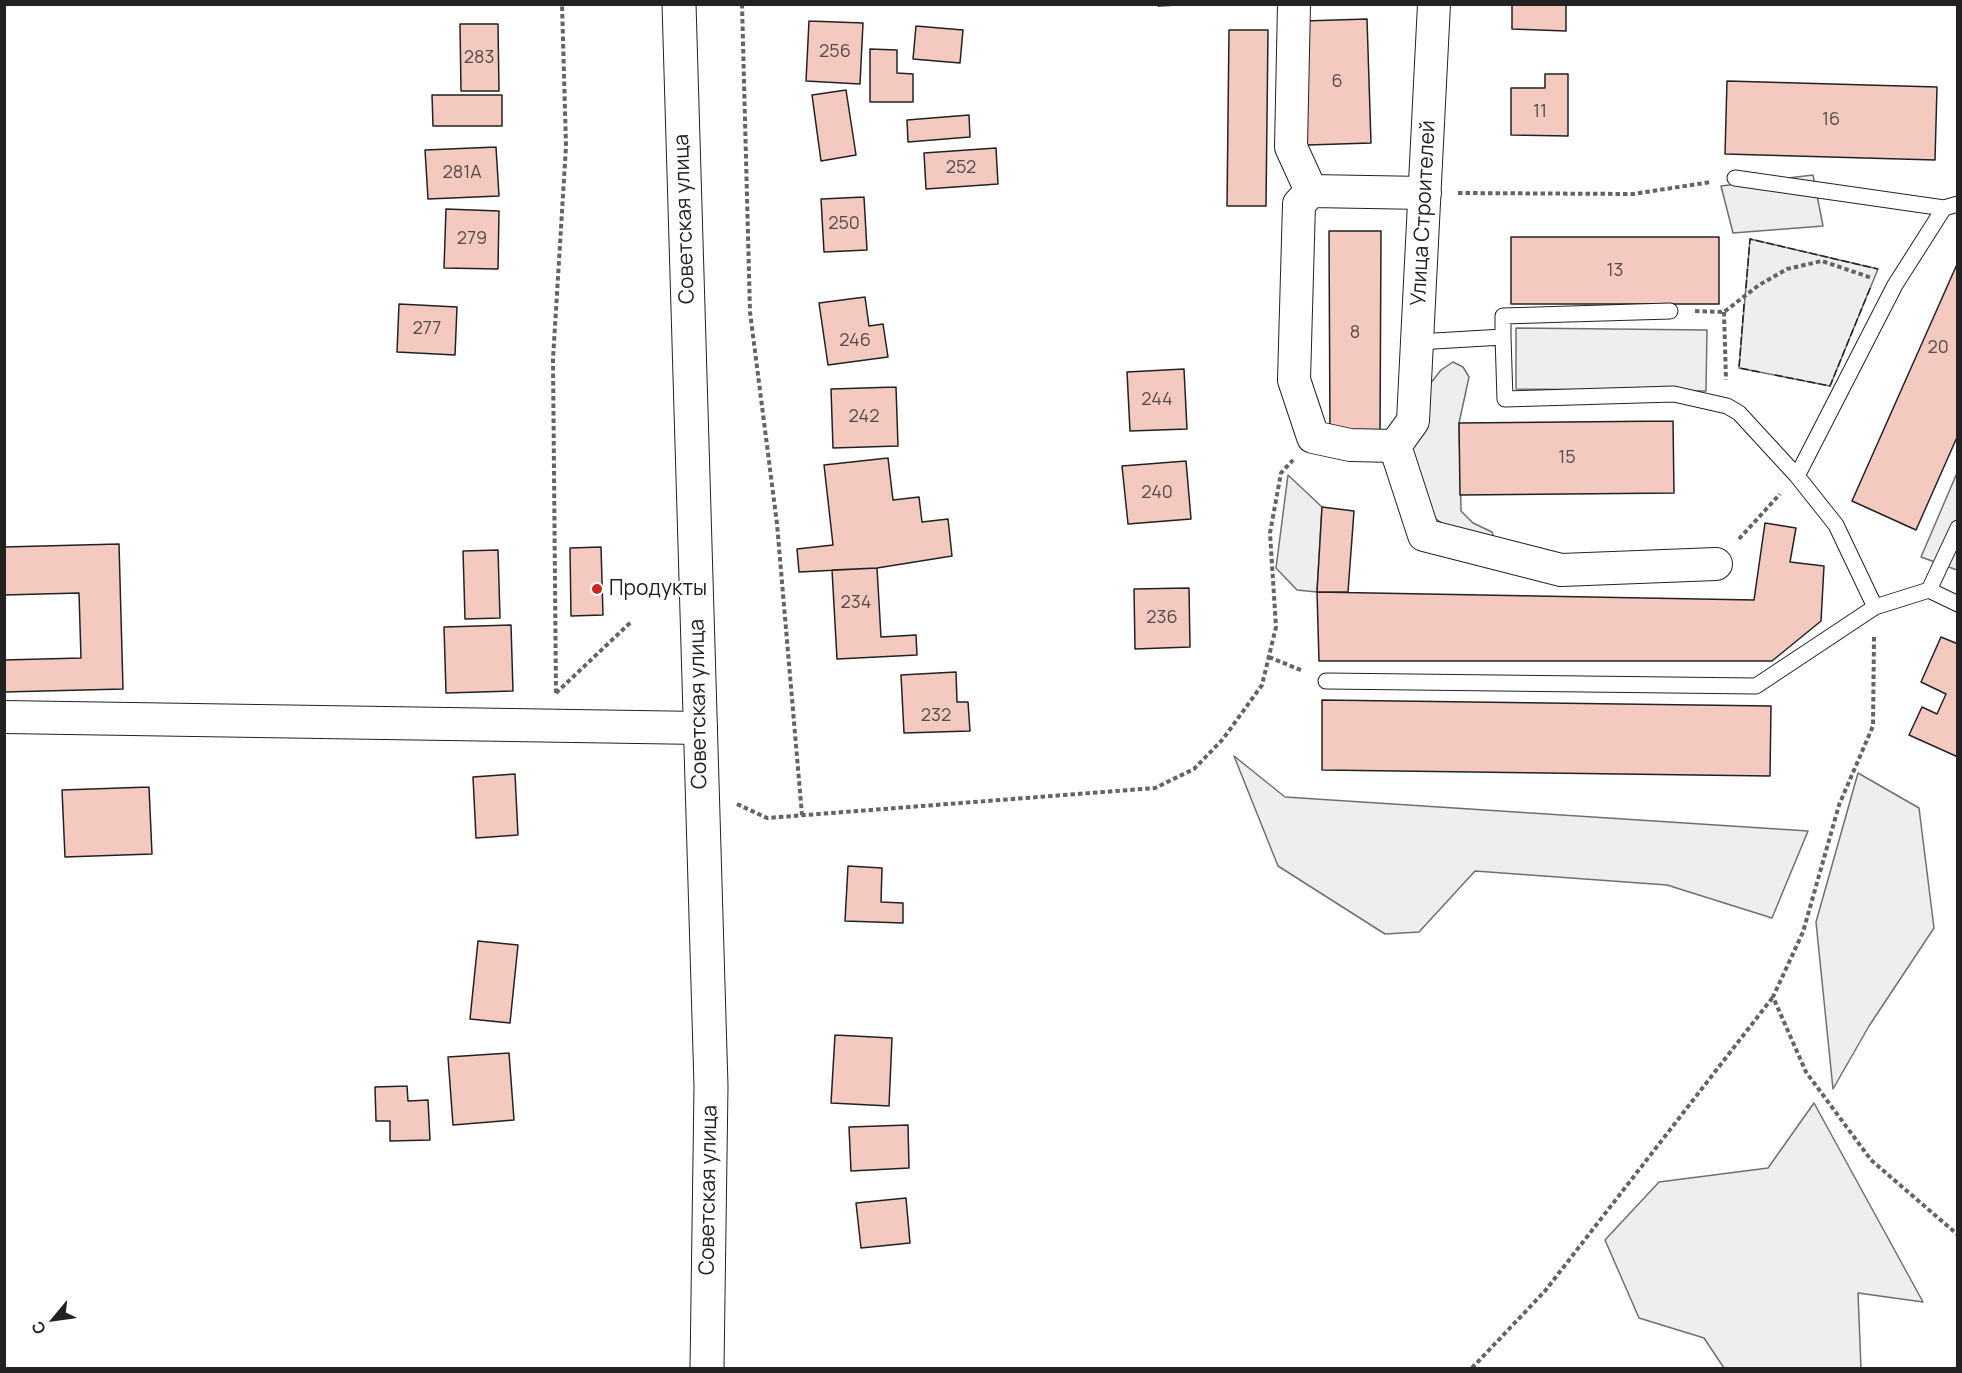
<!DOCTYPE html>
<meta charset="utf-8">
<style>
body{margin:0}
#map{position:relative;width:1962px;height:1373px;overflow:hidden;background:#fff;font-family:Manrope,sans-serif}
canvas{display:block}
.frame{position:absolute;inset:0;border:6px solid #222;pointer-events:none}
.north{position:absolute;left:24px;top:1289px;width:60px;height:60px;-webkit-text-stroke:4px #fff;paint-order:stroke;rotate:241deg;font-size:16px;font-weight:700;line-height:24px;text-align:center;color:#222}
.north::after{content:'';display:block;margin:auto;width:21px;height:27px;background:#222;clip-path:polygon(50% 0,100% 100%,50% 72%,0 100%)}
</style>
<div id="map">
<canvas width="1962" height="1373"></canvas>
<div class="frame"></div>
<div class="north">С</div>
</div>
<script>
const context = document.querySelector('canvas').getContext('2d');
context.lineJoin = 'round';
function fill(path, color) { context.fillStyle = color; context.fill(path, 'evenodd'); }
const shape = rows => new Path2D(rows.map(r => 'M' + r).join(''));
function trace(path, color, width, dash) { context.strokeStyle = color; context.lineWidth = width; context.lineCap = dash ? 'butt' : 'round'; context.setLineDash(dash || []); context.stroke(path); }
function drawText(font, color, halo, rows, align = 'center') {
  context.font = font + ' Manrope,sans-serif'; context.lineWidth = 4.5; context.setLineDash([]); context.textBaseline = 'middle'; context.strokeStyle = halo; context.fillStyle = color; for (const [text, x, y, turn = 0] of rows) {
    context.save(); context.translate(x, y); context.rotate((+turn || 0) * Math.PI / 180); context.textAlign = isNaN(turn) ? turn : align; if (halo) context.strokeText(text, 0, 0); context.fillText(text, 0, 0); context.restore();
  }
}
const green = shape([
 [1813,175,1823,226,1733,233,1721,186,1813,175],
 [1750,239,1878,269,1830,386,1739,368,1750,239],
 [1516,328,1707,330,1706,391,1516,389,1516,328],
 [1453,362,1463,367,1469,377,1459,423,1461,511,1473,523,1492,532,1494,538,1463,537,1430,515,1410,450,1430,384,1441,370,1453,362],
 [1957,473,1957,570,1921,557,1957,473],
 [1288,475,1322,507,1317,592,1297,590,1276,568,1288,475],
 [1234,756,1285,797,1808,831,1772,918,1667,885,1475,871,1419,932,1385,934,1278,866,1234,756],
 [1858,773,1919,808,1934,928,1869,1026,1833,1089,1816,922,1858,773],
 [1814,1103,1923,1302,1858,1293,1861,1368,1724,1368,1704,1338,1639,1318,1605,1240,1659,1182,1768,1168,1814,1103]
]);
const building = shape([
 [1158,4,1198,4,1158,6,1158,4],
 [1512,4,1566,4,1566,31,1512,29,1512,4],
 [1367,19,1371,143,1307,145,1304,21,1367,19],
 [809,21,863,23,860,84,806,81,809,21],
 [460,24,498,24,499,91,461,91,460,24],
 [916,26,963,30,960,63,913,59,916,26],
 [1229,30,1268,30,1266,206,1227,206,1229,30],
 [870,49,897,50,897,73,913,74,913,102,870,102,870,49],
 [1545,74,1568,74,1568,136,1511,135,1511,88,1545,88,1545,74],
 [1727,81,1937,87,1935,160,1725,154,1727,81],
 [846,90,856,155,821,161,812,95,846,90],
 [432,95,502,95,502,126,433,126,432,95],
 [969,115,970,137,908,142,907,120,969,115],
 [496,147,499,196,428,199,425,150,496,147],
 [996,148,998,184,926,189,924,153,996,148],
 [864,197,867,250,824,252,821,199,864,197],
 [446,209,499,211,498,269,444,268,446,209],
 [1329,231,1381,231,1380,436,1330,436,1329,231],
 [1511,237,1719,237,1719,304,1511,304,1511,237],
 [1958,262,1958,435,1916,530,1852,501,1958,262],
 [865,297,869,326,883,324,888,357,828,365,819,303,865,297],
 [399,304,457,307,455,355,397,352,399,304],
 [1184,369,1187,429,1130,431,1127,372,1184,369],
 [896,387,898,446,833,448,831,389,896,387],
 [1673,421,1674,493,1460,495,1459,423,1673,421],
 [888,458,893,500,919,497,922,522,948,519,952,556,877,568,799,572,797,549,833,545,824,465,888,458],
 [1186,461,1191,519,1128,524,1122,466,1186,461],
 [1322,507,1354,511,1348,592,1317,592,1322,507],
 [1765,523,1796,528,1790,562,1824,566,1821,621,1772,661,1319,661,1317,592,1754,600,1765,523],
 [119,544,123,689,4,692,4,660,81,658,79,593,4,595,4,547,119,544],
 [601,547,603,615,571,616,570,548,601,547],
 [498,550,500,618,465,619,463,551,498,550],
 [877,568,881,637,916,635,917,655,837,659,832,570,877,568],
 [1189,588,1190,647,1135,649,1134,589,1189,588],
 [511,625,513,691,446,693,444,627,511,625],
 [1941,637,1958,644,1958,757,1909,735,1922,707,1937,714,1946,694,1921,682,1941,637],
 [956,672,957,702,968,702,970,731,904,733,901,675,956,672],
 [1322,700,1771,706,1770,776,1322,770,1322,700],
 [515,774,518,835,476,838,473,777,515,774],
 [149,787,152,854,65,857,62,790,149,787],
 [848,866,882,868,881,902,903,903,903,923,845,921,848,866],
 [478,941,518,945,510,1023,470,1019,478,941],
 [835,1035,892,1038,889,1106,831,1103,835,1035],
 [509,1053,514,1120,453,1125,448,1057,509,1053],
 [407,1086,408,1101,428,1100,430,1140,390,1141,390,1121,376,1121,375,1087,407,1086],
 [908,1125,909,1168,851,1171,849,1127,908,1125],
 [906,1198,910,1243,861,1248,856,1203,906,1198]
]);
const path = shape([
 [742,4,750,312,777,524,802,815],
 [1458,193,1633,194,1711,182],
 [1695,311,1724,312,1759,285,1787,269,1822,261,1872,278],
 [1724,312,1726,380],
 [1739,539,1780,494],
 [1874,637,1873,726,1839,805,1803,932,1773,997,1806,1072,1871,1160,1958,1235],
 [1269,657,1303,671],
 [556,693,553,359,566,146,562,4],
 [556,693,632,621],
 [737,804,767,818,1155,788,1194,769,1223,739,1262,685,1276,627,1270,533,1281,473,1293,460],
 [1472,1368,1545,1291,1773,997]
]);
const lane = shape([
 [1735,178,1944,208,1958,204],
 [1503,337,1503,316,1670,311],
 [1417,342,1503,337,1505,399,1674,394,1727,406,1739,413,1797,476,1836,525,1875,607],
 [1797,476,1895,285,1944,208],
 [1929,590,1958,604],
 [1326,681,1756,686,1875,607,1929,590,1958,528]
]);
const street = shape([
 [1294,4,1291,147,1311,191],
 [1425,193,1311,191,1299,204,1294,380,1313,437,1350,445,1395,446,1413,421,1434,4],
 [1395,446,1424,535,1561,570,1716,564],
 [4,717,701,728]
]);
const secondary = shape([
 [679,4,711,1086,707,1368]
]);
const fence = shape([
 [1746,288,1750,239,1878,269],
 [1744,304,1739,368,1760,372],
 [1775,375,1830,386,1871,286]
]);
const markers = [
 [597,589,6,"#c62828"]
];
const numberNames = [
 ["256",835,52],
 ["283",479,58],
 ["6",1337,82],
 ["11",1540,112],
 ["16",1831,120],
 ["252",961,168],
 ["281А",462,173],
 ["250",844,224],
 ["279",472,239],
 ["13",1615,271],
 ["277",427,329],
 ["8",1355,333],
 ["246",855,341],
 ["20",1938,348],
 ["244",1157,400],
 ["242",864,417],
 ["15",1567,458],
 ["240",1157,493],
 ["234",856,603],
 ["236",1162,618],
 ["232",936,716]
];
const streetNames = [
 ["Улица Строителей",1424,213,-87],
 ["Советская улица",685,219,-92],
 ["Советская улица",699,704,-91],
 ["Советская улица",709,1190,-89]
];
const poiNames = [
 ["Продукты",609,589]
];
fill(green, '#eee');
trace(green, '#6f6f6f', 1.5);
fill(building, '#f3c9c0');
trace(building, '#222', 1.5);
trace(lane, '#222', 17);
trace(street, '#222', 34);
trace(secondary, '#222', 35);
trace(path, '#646464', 4, [4.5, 3]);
trace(lane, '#fff', 15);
trace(street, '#fff', 32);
trace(secondary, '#fff', 33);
trace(fence, '#222', 1.5, [8, 3]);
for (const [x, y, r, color] of markers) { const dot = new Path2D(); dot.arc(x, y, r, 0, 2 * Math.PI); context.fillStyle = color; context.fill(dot); trace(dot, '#fff', 2); }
drawText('18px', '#564c4a', null, numberNames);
drawText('21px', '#222', '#fff', streetNames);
drawText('21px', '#222', '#fff', poiNames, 'left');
</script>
